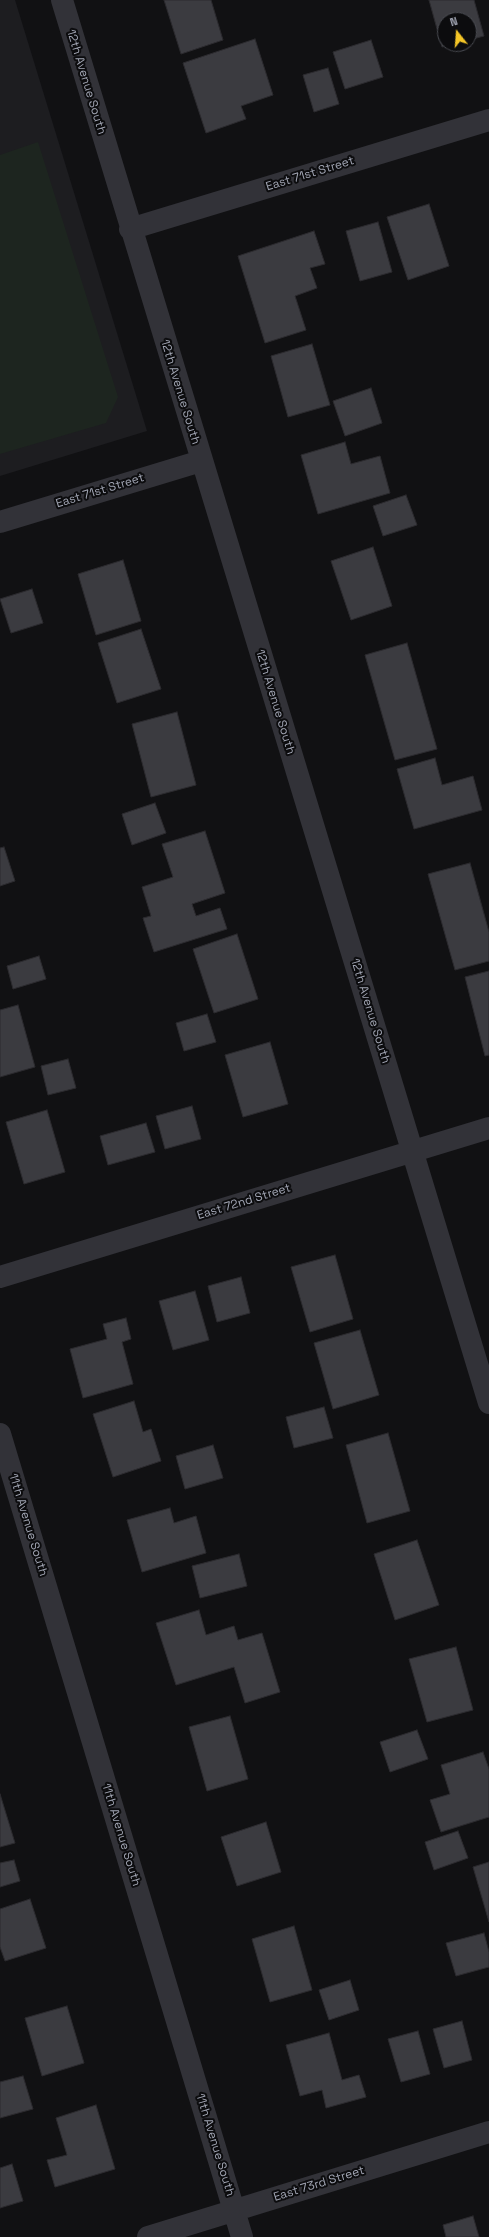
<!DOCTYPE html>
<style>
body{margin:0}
#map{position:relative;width:489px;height:2237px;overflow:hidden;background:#111113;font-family:"Space Grotesk",sans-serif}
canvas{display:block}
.north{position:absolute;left:437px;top:12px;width:40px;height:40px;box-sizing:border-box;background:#0c0c0e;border:1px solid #484a50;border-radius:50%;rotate:343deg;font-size:11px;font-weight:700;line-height:16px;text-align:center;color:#a2a6b4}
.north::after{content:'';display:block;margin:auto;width:14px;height:18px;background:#f5c627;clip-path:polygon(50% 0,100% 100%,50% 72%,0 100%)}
</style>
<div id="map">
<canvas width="489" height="2237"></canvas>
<div class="north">N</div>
</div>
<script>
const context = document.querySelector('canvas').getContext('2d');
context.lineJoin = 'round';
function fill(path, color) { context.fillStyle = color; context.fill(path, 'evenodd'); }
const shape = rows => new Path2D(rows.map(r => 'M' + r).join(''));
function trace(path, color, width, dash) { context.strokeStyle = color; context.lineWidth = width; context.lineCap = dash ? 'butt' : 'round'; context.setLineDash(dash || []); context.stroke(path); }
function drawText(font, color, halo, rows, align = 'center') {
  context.font = font + ' "Space Grotesk",sans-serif'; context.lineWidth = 4; context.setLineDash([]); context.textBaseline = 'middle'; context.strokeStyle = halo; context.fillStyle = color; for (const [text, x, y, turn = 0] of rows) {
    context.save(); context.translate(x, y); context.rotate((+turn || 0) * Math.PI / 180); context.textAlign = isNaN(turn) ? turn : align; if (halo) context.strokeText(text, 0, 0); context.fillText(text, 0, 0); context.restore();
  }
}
const built = shape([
 [0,0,15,0,147,431,0,476]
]);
const green = shape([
 [38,142,118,397,106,423,0,454,0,155]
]);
const building = shape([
 [164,0,211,0,223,40,181,54,164,0],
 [429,0,474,0,484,36,469,40,469,20,445,20,445,44,455,44,442,47,429,0],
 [255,39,273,95,241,106,246,119,206,133,183,63,255,39],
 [371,40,383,77,345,89,333,52,371,40],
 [328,68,339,104,314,112,303,75,328,68],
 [429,204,449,266,408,280,387,217,429,204],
 [378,222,392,272,360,281,346,231,378,222],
 [314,231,325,264,310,268,317,288,295,296,306,330,265,343,238,256,314,231],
 [312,344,330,405,288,417,271,356,312,344],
 [371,388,382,423,345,436,333,401,371,388],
 [345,442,351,464,380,456,390,493,318,514,301,455,345,442],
 [406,495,417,525,383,536,373,506,406,495],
 [373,547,392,606,351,620,331,561,373,547],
 [123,560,141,621,96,635,78,574,123,560],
 [32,589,43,623,11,633,0,599,32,589],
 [141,629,161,689,117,703,98,643,141,629],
 [407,643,437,749,395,760,365,655,407,643],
 [177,712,196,785,151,797,132,724,177,712],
 [435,758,442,785,473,776,482,810,414,829,397,769,435,758],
 [155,803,166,833,132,845,122,814,155,803],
 [205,831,225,893,192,904,196,916,220,908,227,929,154,952,143,918,151,916,142,887,173,877,162,844,205,831],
 [4,847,15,881,0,886,0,848,4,847],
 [470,863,489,932,489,961,455,970,428,874,470,863],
 [237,934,258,999,214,1013,193,949,237,934],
 [39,956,46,979,13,989,7,966,39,956],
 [489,971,489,1055,485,1056,465,977,489,971],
 [18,1005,35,1067,0,1077,0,1010,18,1005],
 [207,1014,216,1042,184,1051,176,1023,207,1014],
 [270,1042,288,1104,243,1117,225,1055,270,1042],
 [68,1059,76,1088,48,1095,41,1066,68,1059],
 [192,1106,201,1139,165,1149,156,1116,192,1106],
 [47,1110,65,1172,24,1184,6,1122,47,1110],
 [146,1123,155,1152,108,1165,100,1136,146,1123],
 [335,1255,353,1319,310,1332,291,1267,335,1255],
 [241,1277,250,1313,217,1322,208,1286,241,1277],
 [195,1291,209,1340,173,1350,159,1301,195,1291],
 [126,1318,131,1339,122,1342,133,1384,83,1398,70,1349,107,1339,103,1324,126,1318],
 [360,1330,379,1395,333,1409,314,1343,360,1330],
 [134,1401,143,1432,151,1429,161,1461,113,1477,93,1414,134,1401],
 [324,1407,333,1438,294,1448,286,1417,324,1407],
 [388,1433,410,1511,367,1523,346,1445,388,1433],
 [213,1445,223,1478,185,1489,176,1456,213,1445],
 [170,1508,174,1523,196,1516,206,1553,142,1572,127,1520,170,1508],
 [417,1540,439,1605,395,1620,374,1554,417,1540],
 [239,1554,247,1586,200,1598,192,1566,239,1554],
 [199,1610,206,1635,234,1626,238,1640,262,1633,280,1692,245,1703,234,1667,176,1685,156,1623,199,1610],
 [456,1647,473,1710,427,1722,409,1659,456,1647],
 [230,1716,248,1779,207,1791,189,1727,230,1716],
 [417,1730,428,1759,390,1772,380,1742,417,1730],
 [483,1752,489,1769,489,1817,441,1832,430,1800,450,1794,441,1765,483,1752],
 [0,1794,15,1843,0,1847,0,1794],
 [266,1822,281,1872,237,1886,221,1837,266,1822],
 [458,1831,468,1858,434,1870,425,1842,458,1831],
 [14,1860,20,1881,0,1887,0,1863,14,1860],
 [489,1862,489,1922,473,1867,489,1862],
 [30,1899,46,1948,5,1961,0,1947,0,1909,30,1899],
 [294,1926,312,1990,270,2002,252,1939,294,1926],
 [484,1933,489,1952,489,1967,456,1976,446,1943,484,1933],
 [350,1980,359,2010,329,2020,319,1990,350,1980],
 [67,2006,84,2063,42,2076,25,2018,67,2006],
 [462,2021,472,2060,444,2068,433,2029,462,2021],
 [418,2031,430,2074,401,2082,388,2039,418,2031],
 [329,2033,342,2080,359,2075,366,2097,326,2108,322,2090,300,2096,286,2045,329,2033],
 [23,2076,33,2109,0,2118,0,2082,23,2076],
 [96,2105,115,2169,55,2187,47,2160,67,2155,56,2118,96,2105],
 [12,2164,23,2201,0,2208,0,2168,12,2164],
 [473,2216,479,2237,446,2237,443,2225,473,2216]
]);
const minor = shape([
 [62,0,489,1403],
 [130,229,489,120],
 [0,522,201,461],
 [0,1277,489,1128],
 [0,1434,242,2237],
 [148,2237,489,2132]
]);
const streetNames = [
 ["12th Avenue South",86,82,73],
 ["East 71st Street",310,174,-17],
 ["12th Avenue South",180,392,73],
 ["East 71st Street",100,491,-17],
 ["12th Avenue South",275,702,73],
 ["12th Avenue South",370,1011,73],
 ["East 72nd Street",244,1202,-17],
 ["11th Avenue South",28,1525,73],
 ["11th Avenue South",121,1835,73],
 ["11th Avenue South",215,2145,73],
 ["East 73rd Street",319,2184,-17]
];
fill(built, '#1d1d20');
fill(green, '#1d251f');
fill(building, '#3b3b40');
trace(building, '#2c2b2f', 1);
trace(minor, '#323238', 22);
drawText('12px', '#a2a6b4', '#0c0c0e', streetNames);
</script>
